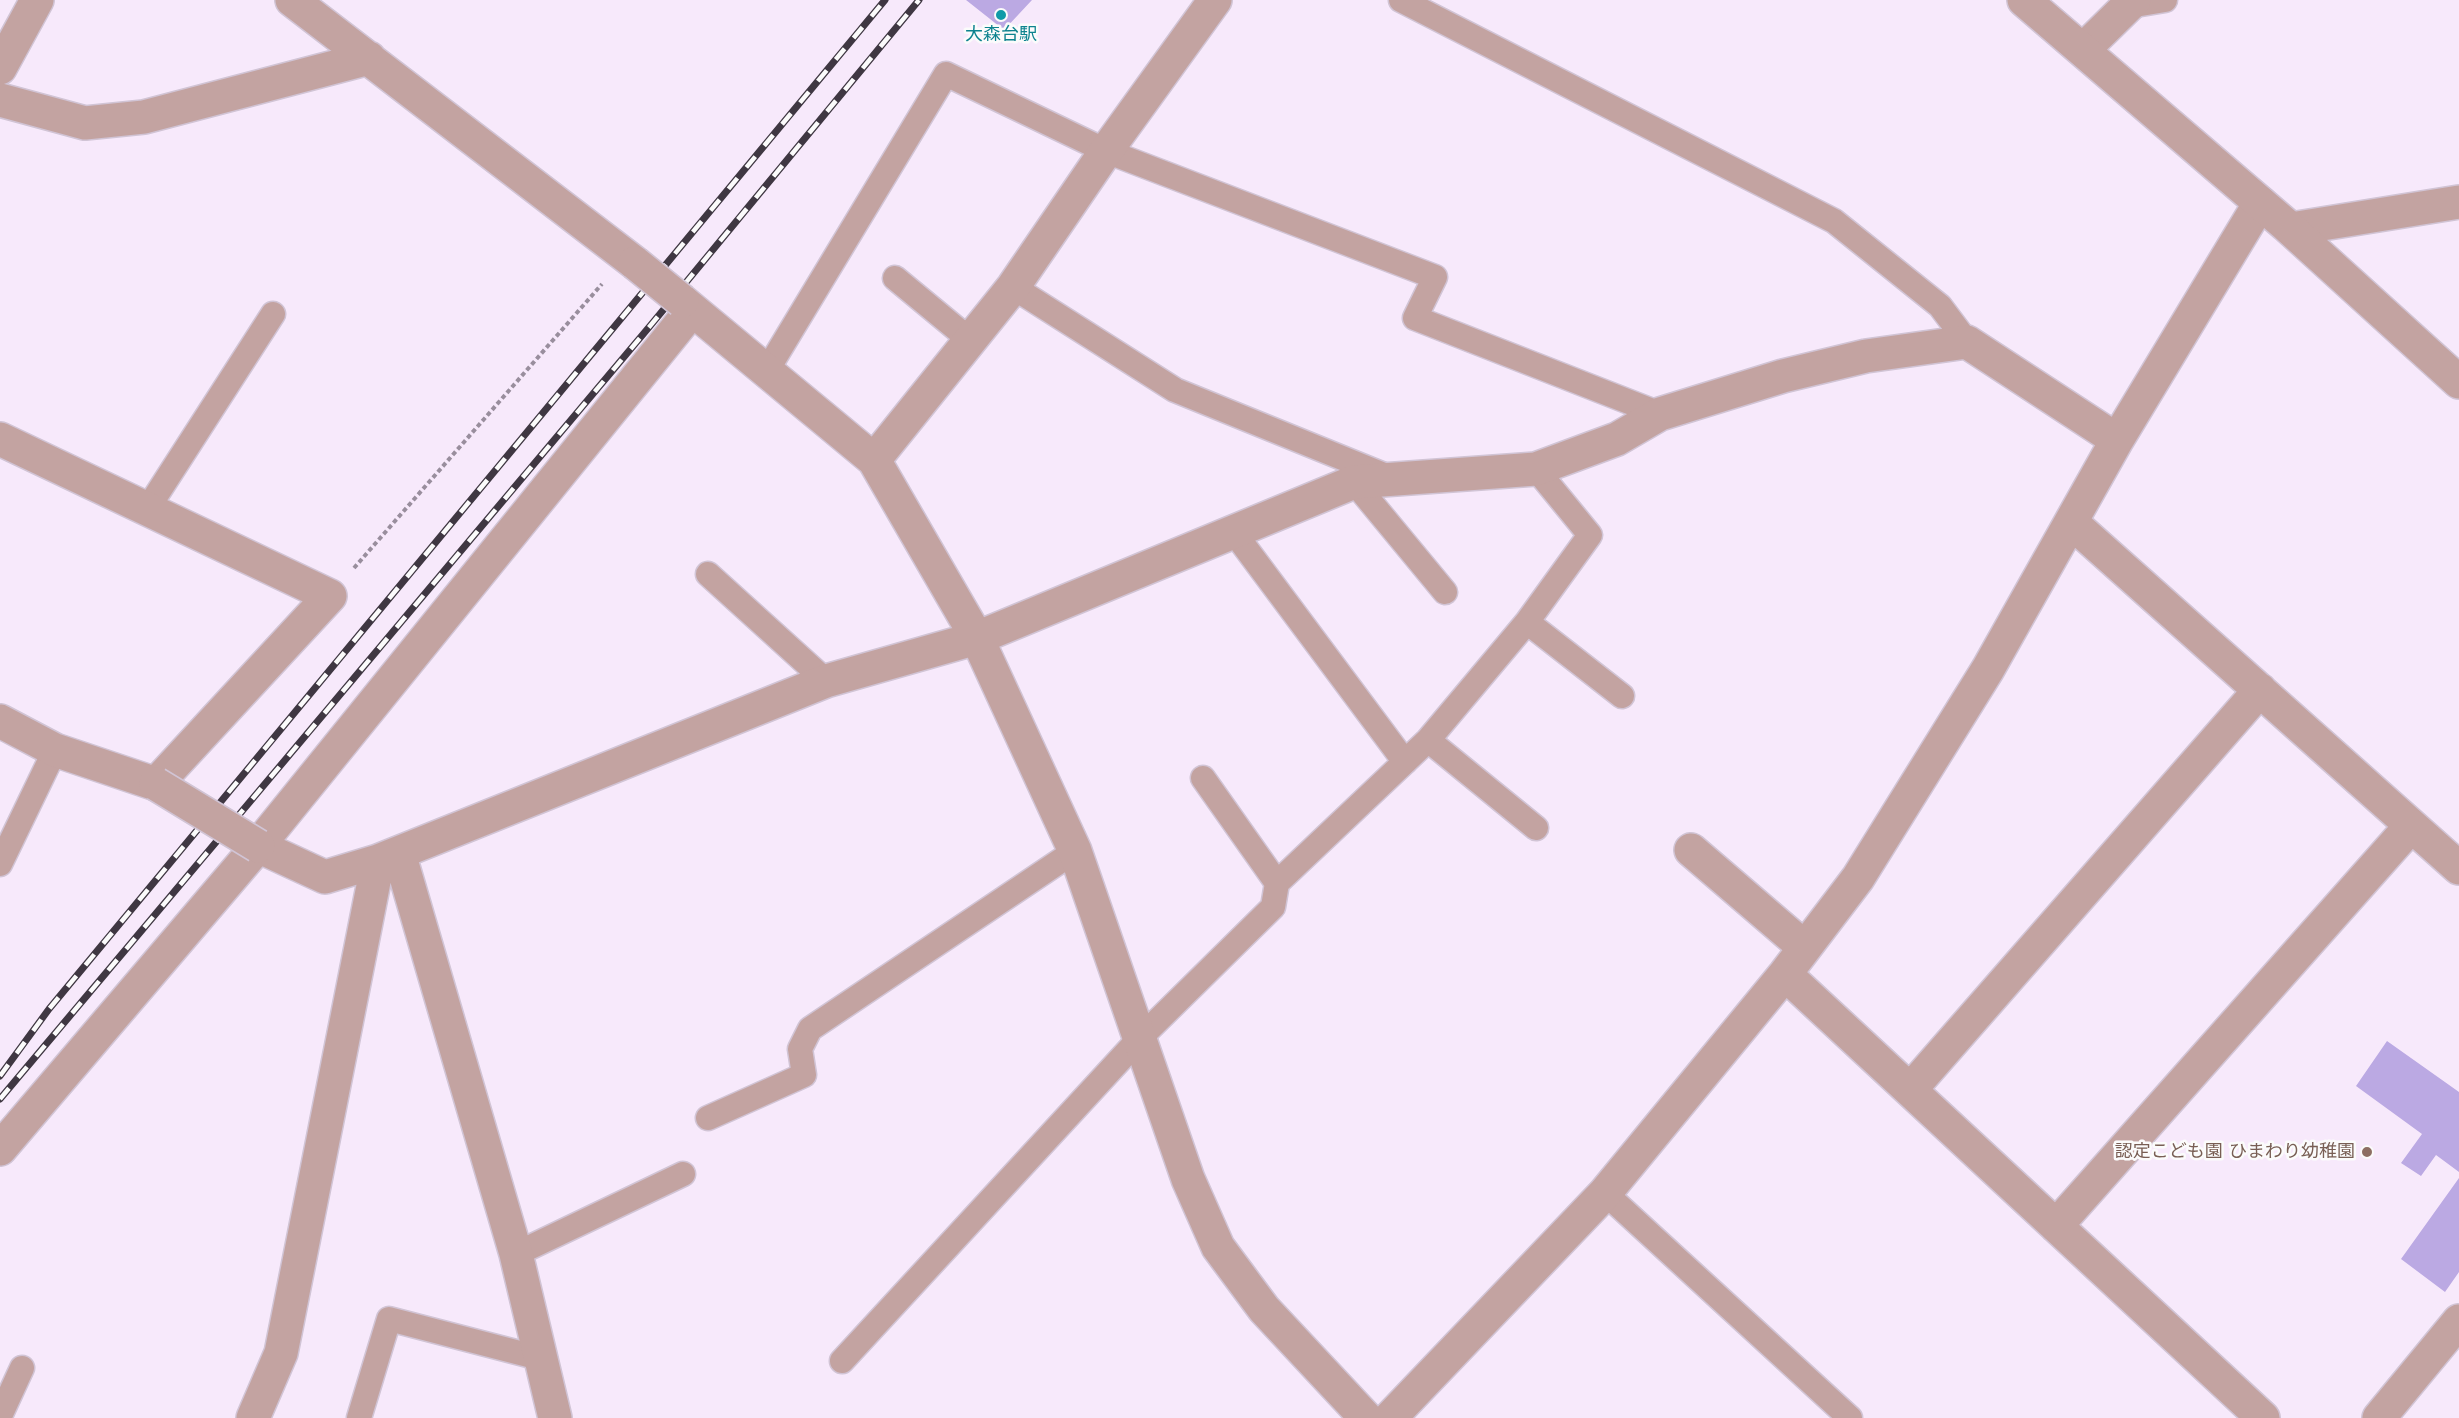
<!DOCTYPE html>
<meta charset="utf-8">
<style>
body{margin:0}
canvas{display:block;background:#f7e9fb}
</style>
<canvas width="2459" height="1418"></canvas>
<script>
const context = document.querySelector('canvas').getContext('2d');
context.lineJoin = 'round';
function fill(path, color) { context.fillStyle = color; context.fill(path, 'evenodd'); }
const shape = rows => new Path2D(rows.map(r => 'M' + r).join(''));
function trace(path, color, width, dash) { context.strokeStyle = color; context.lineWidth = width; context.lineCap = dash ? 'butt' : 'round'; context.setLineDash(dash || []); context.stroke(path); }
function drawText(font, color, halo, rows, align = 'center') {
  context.font = font + ' "Work Sans","Noto Sans JP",sans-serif'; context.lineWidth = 5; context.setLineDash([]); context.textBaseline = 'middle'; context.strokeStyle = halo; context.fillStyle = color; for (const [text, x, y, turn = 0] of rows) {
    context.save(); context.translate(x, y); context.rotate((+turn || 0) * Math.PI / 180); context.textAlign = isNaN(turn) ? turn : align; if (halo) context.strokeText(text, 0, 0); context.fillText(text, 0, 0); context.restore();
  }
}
const building = shape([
 [966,0,1032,0,1004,30],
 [2387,1041,2459,1092,2459,1172,2436,1155,2421,1176,2401,1163,2422,1134,2356,1086],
 [2459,1178,2459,1272,2445,1292,2401,1259]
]);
const path = shape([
 [354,568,602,284]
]);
const service = shape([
 [1401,0,1834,221,1940,306,1967,342],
 [2129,6,2165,0],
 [895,278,970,340],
 [1013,287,1175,390,1389,477],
 [766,372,946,74,1106,151,1435,277,1415,318,1660,414],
 [1354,482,1445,592],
 [148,508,273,314],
 [1233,531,1405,762],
 [708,574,826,681],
 [1527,622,1622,696],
 [1428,740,1536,828],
 [1203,778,1277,883,1428,740,1527,622,1590,535,1536,469],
 [0,864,55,750],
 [708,1118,804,1075,800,1049,810,1029,1075,851],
 [1605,1193,1850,1418],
 [516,1254,683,1174],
 [842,1361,1140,1038,1273,907,1277,883],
 [0,1416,22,1368],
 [359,1418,389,1319,543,1359]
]);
const minor = shape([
 [292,0,635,263],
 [2083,50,2134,0],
 [0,68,37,0],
 [0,100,85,123,144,117,369,58],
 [2291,229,2459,202],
 [682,301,874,460,977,638,1075,851,1188,1179,1218,1247,1264,1309,1366,1418],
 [0,439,330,596,156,784,55,750,0,721],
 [874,460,1013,287,1106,151,1215,0],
 [2071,522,2459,868],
 [258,846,325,877,378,861,826,681,977,638,1354,482,1536,469,1617,439,1660,414,1783,376,1866,356,1967,342,2117,440],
 [1691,850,1804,947],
 [399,853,516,1254,555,1418],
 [1785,974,2263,1418],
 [1910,1090,2260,690],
 [0,1149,258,846,692,310],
 [2056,1226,2411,826],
 [253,1418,281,1353,378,861],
 [1390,1418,1605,1193,1785,974,1858,878,1988,669,2117,440,2260,203],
 [2379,1418,2459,1321]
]);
const tertiary = shape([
 [2024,0,2286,225,2459,382]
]);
const rail = shape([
 [0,1076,49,1009,885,0],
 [0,1099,650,326,919,0]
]);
const minorBridge = shape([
 [635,263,682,301],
 [156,784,258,846]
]);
const markers = [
 [1001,15,6,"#0f9aa8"],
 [2367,1152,6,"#8d6e63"]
];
const cultureNames = [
 ["大森台駅",1001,35]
];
const educationNames = [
 ["認定こども園 ひまわり幼稚園",2355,1152]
];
fill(building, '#bba9e3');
trace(service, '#d1c4d5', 27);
trace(minor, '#d1c4d5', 36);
trace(tertiary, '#d1c4d5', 36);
trace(path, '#998e9d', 4, [4.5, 3]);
trace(service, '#c3a3a1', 24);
trace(minor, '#c3a3a1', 33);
trace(tertiary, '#c3a3a1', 33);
trace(rail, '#3f3742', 7);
trace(rail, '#fbfbfb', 4.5, [14]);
trace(minorBridge, '#d1c4d5', 36, []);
trace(minorBridge, '#c3a3a1', 33);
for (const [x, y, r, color] of markers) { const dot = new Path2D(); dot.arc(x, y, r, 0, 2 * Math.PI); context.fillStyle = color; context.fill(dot); trace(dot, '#fbfbfb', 2); }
drawText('18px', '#0d838f', '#fbfbfb', cultureNames);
drawText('18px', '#785e54', '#fbfbfb', educationNames, 'right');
</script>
